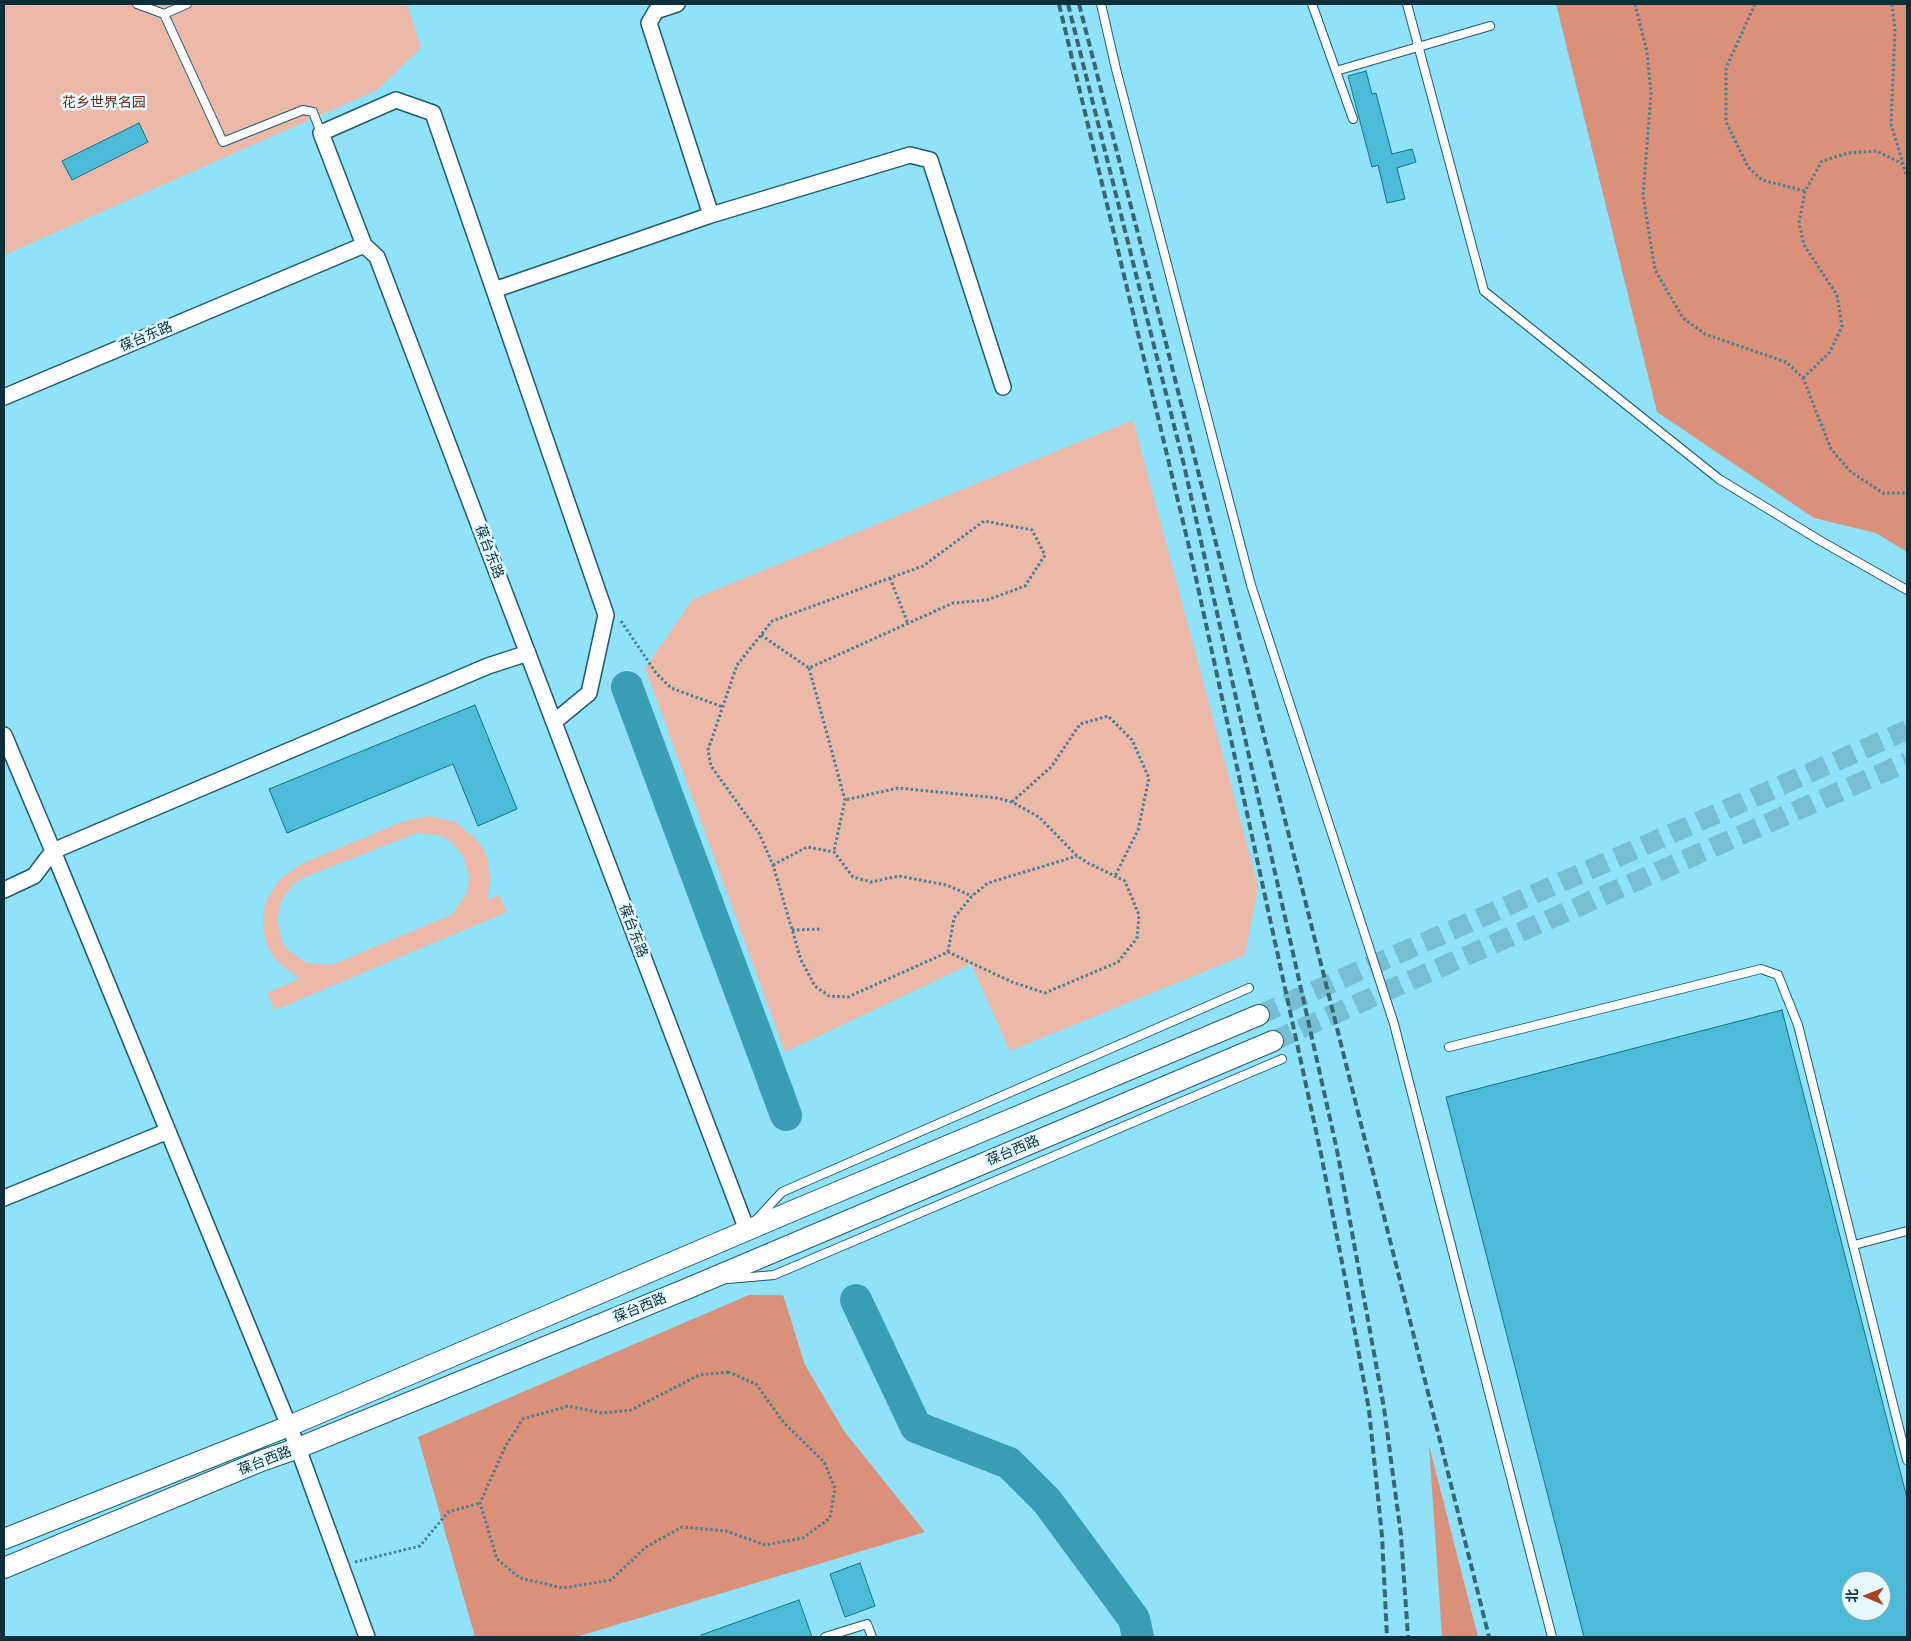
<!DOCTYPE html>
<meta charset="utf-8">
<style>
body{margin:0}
#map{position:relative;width:1911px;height:1641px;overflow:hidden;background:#90e2fa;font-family:"Noto Sans","Noto Sans SC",sans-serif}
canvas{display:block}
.frame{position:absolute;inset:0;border:5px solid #0c3039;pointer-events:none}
.north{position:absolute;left:1841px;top:1571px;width:50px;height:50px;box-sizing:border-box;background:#e6f9ff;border:1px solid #8fa9b0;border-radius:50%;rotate:271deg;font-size:14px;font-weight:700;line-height:20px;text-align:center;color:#0c3039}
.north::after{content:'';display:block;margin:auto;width:18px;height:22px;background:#ab4322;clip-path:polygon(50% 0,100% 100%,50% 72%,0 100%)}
</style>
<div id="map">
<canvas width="1911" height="1641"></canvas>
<div class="frame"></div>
<div class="north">北</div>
</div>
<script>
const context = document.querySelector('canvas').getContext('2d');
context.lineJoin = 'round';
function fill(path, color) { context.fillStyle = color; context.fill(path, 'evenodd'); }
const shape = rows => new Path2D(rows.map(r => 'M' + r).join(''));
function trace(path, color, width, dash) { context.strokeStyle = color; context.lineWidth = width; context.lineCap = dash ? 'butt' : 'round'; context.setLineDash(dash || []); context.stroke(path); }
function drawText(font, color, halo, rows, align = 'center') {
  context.font = font + ' "Noto Sans","Noto Sans SC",sans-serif'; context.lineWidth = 5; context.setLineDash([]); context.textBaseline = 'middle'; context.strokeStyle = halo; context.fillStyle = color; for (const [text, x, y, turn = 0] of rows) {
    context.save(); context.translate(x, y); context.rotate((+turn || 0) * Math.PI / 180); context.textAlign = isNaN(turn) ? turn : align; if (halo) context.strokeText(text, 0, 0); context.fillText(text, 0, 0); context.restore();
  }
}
const green = shape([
 [4,4,407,4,421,48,377,90,4,255],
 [1133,420,1258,886,1245,955,1010,1051,971,964,785,1052,645,668,693,599],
 [430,816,455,822,475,838,483,848,488,860,490,886,487,900,499,895,507,912,275,1010,267,993,299,979,278,962,270,951,265,939,263,927,263,914,266,901,280,879,301,864,404,821],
 [417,833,439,835,449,840,463,856,469,877,468,888,464,898,451,915,339,962,329,965,307,963,289,951,282,942,277,921,281,900,295,883,305,877]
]);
const forest = shape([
 [1556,4,1907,4,1907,552,1876,533,1814,518,1657,412],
 [749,1295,783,1295,805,1365,844,1431,925,1532,576,1637,475,1637,418,1437],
 [1429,1445,1478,1637,1442,1637]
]);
const river = shape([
 [627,687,786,1115],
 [856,1300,916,1427,1009,1463,1047,1501,1134,1619,1138,1637]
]);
const building = shape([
 [1366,71,1372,94,1376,93,1392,154,1412,149,1416,162,1397,168,1405,199,1387,203,1378,165,1372,167,1348,76,1366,71],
 [139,123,148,142,72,180,62,161,139,123],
 [475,705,517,809,478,826,453,764,287,833,269,789,475,705],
 [1782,1010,1907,1498,1907,1637,1584,1637,1446,1097,1782,1010],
 [1851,1581,1881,1581,1881,1611,1851,1611,1851,1581],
 [860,1563,875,1606,845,1617,830,1574,860,1563],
 [799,1600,812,1637,701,1637,701,1635,799,1600]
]);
const secondaryTunnel = shape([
 [1259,1015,1907,730],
 [1273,1041,1907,762]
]);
const path = shape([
 [1635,4,1647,52,1651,94,1643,195,1655,270,1683,318,1705,334,1786,362,1803,378,1831,449,1851,472,1883,493,1907,493],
 [1755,4,1726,68,1726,122,1748,167,1762,180,1805,191],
 [1892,4,1895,30,1891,124,1907,177],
 [1803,378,1830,352,1842,326,1837,295,1804,245,1799,223,1805,191,1822,161,1848,153,1877,151,1903,164],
 [890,578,908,624],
 [621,621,656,673,671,688,723,707],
 [761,635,809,668,953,603,987,600,1025,586,1045,555,1032,530,984,521,923,566,772,621,761,635,737,665,708,750,711,766,759,833,773,865,801,960,815,986,829,996,848,997,948,952,1012,982,1045,993,1118,962,1137,938,1139,915,1125,881,1088,863,1077,856,1039,817,1012,802,997,798,898,788,845,800],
 [809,668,845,800,834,851],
 [1012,802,1052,766,1080,724,1108,716,1132,740,1149,778,1138,830,1115,876],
 [773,865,807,847,834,852,853,877,871,882,899,876,946,885,972,896],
 [792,930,821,929],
 [948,952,954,918,972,896,988,883,1077,856],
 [728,1372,756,1384,784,1423,824,1462,835,1488,830,1518,803,1538,765,1545,726,1531,682,1527,646,1547,611,1580,563,1588,520,1578,497,1559,480,1503,506,1445,523,1419,568,1406,602,1413,631,1410,699,1375,728,1372],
 [355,1562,420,1546,448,1512,480,1503]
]);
const lane = shape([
 [137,4,164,14,223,142,303,110,313,112,321,133],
 [1101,4,1116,69,1251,585,1394,1024,1552,1637],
 [1312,4,1353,119],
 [1407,4,1484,291,1719,479,1819,540,1907,590],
 [164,14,187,4],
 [1336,71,1490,26],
 [1449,1047,1761,969,1778,975,1798,1025,1907,1460],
 [757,1219,782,1192,1249,988],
 [1854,1245,1907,1231],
 [728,1279,774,1275,1282,1059],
 [825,1637,867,1624,872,1637]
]);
const street = shape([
 [677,4,656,11,649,23,711,215],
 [364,245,321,133,396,100,433,113,606,615,589,693,554,722],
 [494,290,711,215,910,155,930,160,1003,387],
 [4,397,364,245,377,257,747,1230],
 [4,735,53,851,34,876,4,890],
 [4,1198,168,1131],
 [367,1637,298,1448,53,851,488,666,528,653]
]);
const secondary = shape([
 [4,1539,289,1426,797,1209,1259,1015],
 [4,1568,261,1461,298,1448,684,1290,1273,1041]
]);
const rail = shape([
 [1059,4,1191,555,1321,1154,1346,1283,1369,1410,1382,1536,1387,1637],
 [1068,4,1184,465,1337,1150,1384,1408,1401,1535,1408,1637],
 [1079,4,1163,331,1489,1637]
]);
const parkNames = [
 ["花乡世界名园",104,103]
];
const streetNames = [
 ["葆台东路",146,337,-23],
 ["葆台东路",489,552,69],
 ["葆台东路",633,931,69],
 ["葆台西路",1013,1151,-23],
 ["葆台西路",640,1308,-22],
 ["葆台西路",265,1461,-21]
];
fill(green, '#ecb8a8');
fill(forest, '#db9079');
trace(river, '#399db6', 32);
fill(building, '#4bbbd8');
trace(building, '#137186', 1);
trace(secondaryTunnel, '#76bed3', 20, [20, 10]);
trace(lane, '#1f5a6a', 10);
trace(street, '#1f5a6a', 18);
trace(secondary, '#1f5a6a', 22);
trace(path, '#488191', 3, [2.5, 2.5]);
trace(lane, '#fff', 8);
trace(street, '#fff', 15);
trace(secondary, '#fff', 20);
trace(rail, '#356775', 4, [8, 4]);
drawText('14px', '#6c2913', '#e6f9ff', parkNames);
drawText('14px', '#0c3039', '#e6f9ff', streetNames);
</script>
